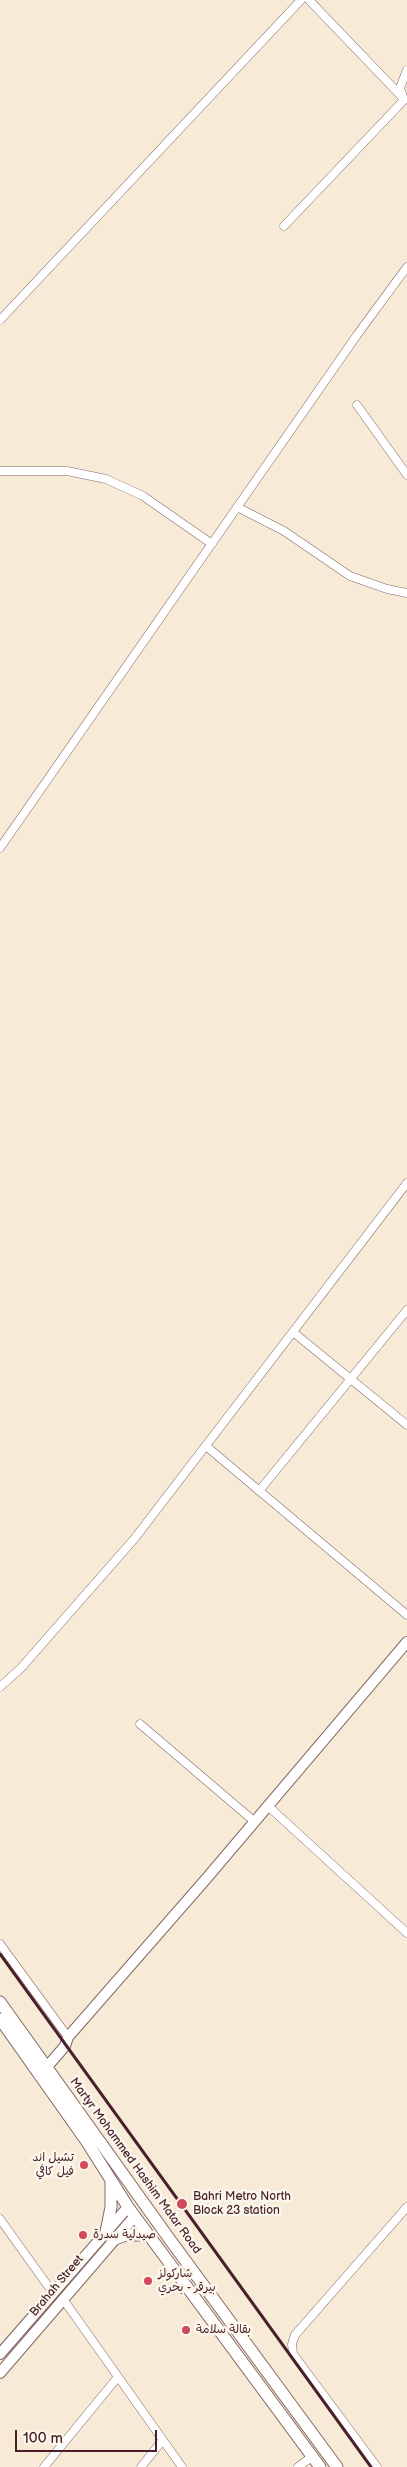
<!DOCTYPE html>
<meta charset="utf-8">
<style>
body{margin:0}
#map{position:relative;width:407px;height:2467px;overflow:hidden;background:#f7ebd7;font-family:"Balsamiq Sans",sans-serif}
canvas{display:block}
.scale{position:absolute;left:15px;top:2430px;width:142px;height:22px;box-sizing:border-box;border:2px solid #4a1f2b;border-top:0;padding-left:6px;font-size:15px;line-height:18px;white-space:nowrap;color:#4a1f2b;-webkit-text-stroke:4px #fbf7ec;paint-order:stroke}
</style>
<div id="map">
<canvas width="407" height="2467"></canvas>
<div class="scale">100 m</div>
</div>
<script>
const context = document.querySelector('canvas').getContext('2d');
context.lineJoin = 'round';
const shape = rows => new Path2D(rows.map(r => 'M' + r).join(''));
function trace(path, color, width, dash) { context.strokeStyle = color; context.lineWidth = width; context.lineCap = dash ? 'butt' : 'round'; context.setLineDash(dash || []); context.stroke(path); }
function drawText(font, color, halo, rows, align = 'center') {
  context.font = font + ' "Balsamiq Sans","Playpen Sans Arabic",sans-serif'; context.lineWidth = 5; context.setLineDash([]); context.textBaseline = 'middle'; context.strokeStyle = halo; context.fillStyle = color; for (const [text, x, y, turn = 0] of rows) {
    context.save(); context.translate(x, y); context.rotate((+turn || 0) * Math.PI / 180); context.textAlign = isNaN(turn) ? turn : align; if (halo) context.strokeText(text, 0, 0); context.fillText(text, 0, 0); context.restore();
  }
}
const street = shape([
 [309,0,403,98],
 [284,226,404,100,400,88,407,70],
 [0,320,301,0],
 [357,405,407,475],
 [0,471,67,471,106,479,143,496,212,544],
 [237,507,284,531,350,576,387,589,407,593],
 [0,848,357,335,407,267],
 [293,1332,407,1425],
 [206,1446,407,1615],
 [259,1491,407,1310],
 [0,1687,21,1668,135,1538,407,1183],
 [140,1724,255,1822],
 [268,1806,407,1933],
 [0,1944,68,2037],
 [0,2219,53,2293],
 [63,2299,182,2467],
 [44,2467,117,2378],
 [141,2467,162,2441],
 [298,2467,313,2456],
 [377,2467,293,2354,292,2344,295,2335,407,2207]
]);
const secondary = shape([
 [46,2068,65,2046,68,2037,206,1879,407,1642],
 [0,2354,128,2207],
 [0,2373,135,2216]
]);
const primary = shape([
 [0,2002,168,2237,337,2467],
 [0,2019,87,2142,128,2207,320,2467],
 [106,2232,111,2207,111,2181],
 [115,2239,126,2235,148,2235]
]);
const rail = shape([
 [0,1954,371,2467]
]);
const markers = [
 [84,2165,5,"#d1495b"],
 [182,2204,6,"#d1495b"],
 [83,2235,5,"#d1495b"],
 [148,2281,5,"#d1495b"],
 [186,2330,5,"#d1495b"]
];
const poiNames = [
 ["تشيل اند",74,2158,"right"],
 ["فيل كافي",74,2172,"right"],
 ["Bahri Metro North",193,2197],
 ["Block 23 station",193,2211],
 ["صيدلية سدرة",93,2235],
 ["شاركولز",158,2274],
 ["بيرقر - بحري",158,2288],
 ["بقالة سلامة",196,2330]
];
const streetNames = [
 ["Martyr Mohammed Hashim Matar Road",135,2166,54],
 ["Brahah Street",57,2286,-50]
];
trace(street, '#876667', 9);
trace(secondary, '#876667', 12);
trace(primary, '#876667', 13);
trace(street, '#fff', 8);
trace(secondary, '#fff', 10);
trace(primary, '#fff', 11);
trace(rail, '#4a1f2b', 3);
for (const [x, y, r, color] of markers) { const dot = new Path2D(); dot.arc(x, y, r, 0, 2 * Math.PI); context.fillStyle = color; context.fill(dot); trace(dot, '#fbf7ec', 2); }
drawText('12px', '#4a1f2b', '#fbf7ec', poiNames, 'left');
drawText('12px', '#4a1f2b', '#fbf7ec', streetNames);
</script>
